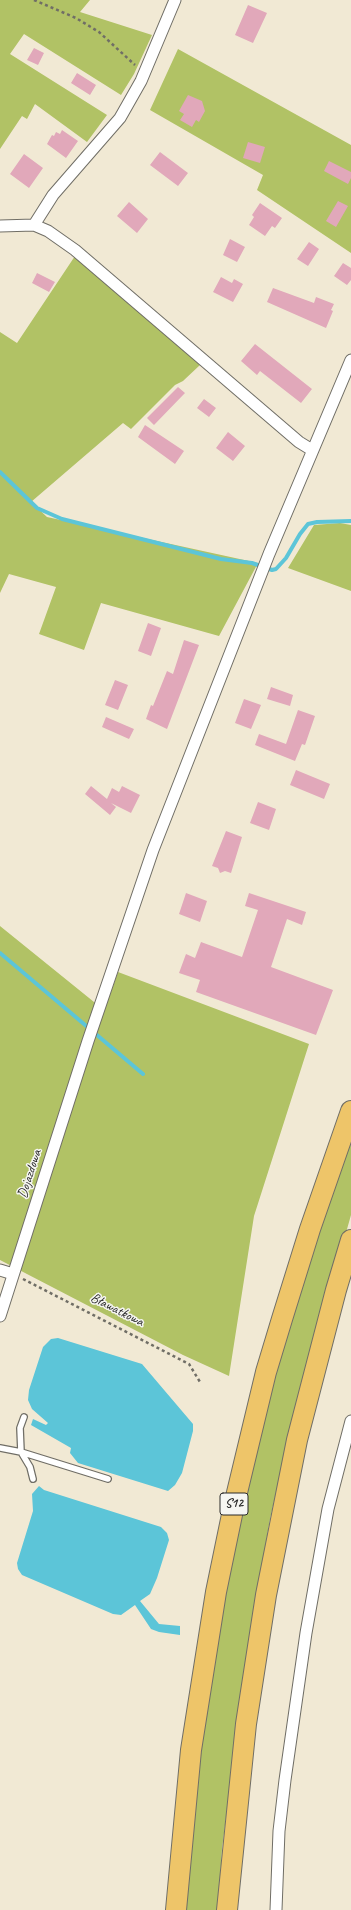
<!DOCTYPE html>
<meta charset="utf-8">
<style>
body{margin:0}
canvas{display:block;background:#f1e9d4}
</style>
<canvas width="351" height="1910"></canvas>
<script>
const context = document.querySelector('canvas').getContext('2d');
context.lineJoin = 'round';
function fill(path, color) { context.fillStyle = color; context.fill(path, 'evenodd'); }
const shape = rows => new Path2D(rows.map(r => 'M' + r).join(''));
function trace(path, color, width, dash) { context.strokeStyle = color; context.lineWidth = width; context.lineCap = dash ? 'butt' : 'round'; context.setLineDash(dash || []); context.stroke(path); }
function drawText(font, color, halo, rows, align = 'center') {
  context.font = font + ' Caveat,sans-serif'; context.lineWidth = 3; context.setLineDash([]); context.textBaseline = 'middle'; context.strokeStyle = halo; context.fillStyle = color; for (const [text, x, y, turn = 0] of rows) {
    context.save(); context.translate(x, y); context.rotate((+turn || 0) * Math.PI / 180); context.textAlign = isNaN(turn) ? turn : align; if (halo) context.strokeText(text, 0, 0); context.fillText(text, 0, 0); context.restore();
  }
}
const green = shape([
 [0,0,90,0,80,12,152,35,134,74,121,95,24,34,10,54,107,115,87,142,35,104,27,119,22,116,0,149],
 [178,49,351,145,351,253,257,190,263,175,150,110],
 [75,256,200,365,183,381,175,385,131,429,123,423,31,502,47,517,258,563,219,636,101,603,84,650,39,634,56,587,9,574,0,593,0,332,17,343],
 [340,523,351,525,351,591,288,568,314,525],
 [0,926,94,1002,105,1009,118,972,309,1044,254,1216,229,1376,183,1355,0,1260],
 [351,1137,351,1215,288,1438,270,1519,253,1615,237,1728,222,1849,218,1910,185,1910,190,1847,204,1728,223,1607,244,1502,260,1432,292,1315]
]);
const water = shape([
 [58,1338,142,1364,193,1424,193,1431,182,1473,175,1485,168,1491,78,1463,70,1453,71,1448,31,1425,33,1419,46,1425,48,1423,32,1409,28,1400,29,1390,43,1347,51,1339],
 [39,1486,44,1490,161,1527,167,1533,169,1540,157,1578,150,1594,140,1601,159,1624,180,1626,180,1635,159,1632,151,1629,135,1605,121,1615,113,1614,22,1575,18,1569,17,1563,33,1511,32,1494]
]);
const stream = shape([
 [0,472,37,508,62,519,221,559,252,563,272,570,276,569,286,558,300,534,308,524,317,522,351,521],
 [0,953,143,1074]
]);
const building = shape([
 [248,5,267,13,253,43,235,35],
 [34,48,44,53,38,65,27,60],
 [77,73,96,85,90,95,71,83],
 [188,95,202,101,205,111,199,122,196,120,192,127,180,120,184,114,179,111],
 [62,130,78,141,66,158,47,144,52,135,54,136,56,132,60,134],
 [248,142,265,147,260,163,243,158],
 [160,152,188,173,178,186,150,165],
 [24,154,43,168,29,188,10,174],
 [329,161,351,172,351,178,348,184,324,171],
 [338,201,348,206,336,227,326,221],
 [129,202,148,219,137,233,117,216],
 [260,203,282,218,275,228,272,226,265,236,249,225,254,217,252,215],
 [230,239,245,247,237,262,223,255],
 [309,242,319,249,308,266,297,259],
 [343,263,351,268,351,280,347,285,334,276],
 [37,273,55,282,49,292,32,283],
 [221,277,232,283,234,279,243,284,233,302,213,292],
 [273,288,314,303,316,297,334,304,331,310,333,311,326,328,267,302],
 [255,344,312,389,301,403,260,371,257,375,241,361],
 [178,387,185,393,154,425,147,418],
 [204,399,216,408,209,417,197,408],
 [145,425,184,451,175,464,138,437],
 [228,432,245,446,233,461,216,448],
 [148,623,161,628,151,656,138,651],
 [184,640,199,645,167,729,146,719,151,705,153,706,167,671,173,674],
 [115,680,128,685,118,710,105,705],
 [271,687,293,695,290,706,267,699],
 [244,699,261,705,251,729,235,723],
 [298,710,315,716,305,745,302,744,295,761,255,745,259,734,286,744],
 [106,717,134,729,129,739,102,727],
 [296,770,330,784,324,799,290,785],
 [91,786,107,799,112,788,119,792,122,786,140,795,131,813,111,803,116,807,110,815,85,794],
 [258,802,276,809,269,830,250,823],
 [226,831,242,837,231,873,225,871,220,873,218,868,212,866],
 [186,893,207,901,200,922,179,914],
 [249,893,306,912,302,925,287,919,271,967,333,990,316,1035,196,992,200,980,179,973,186,954,195,958,201,942,242,957,258,910,245,906]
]);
const path = shape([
 [34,0,76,18,99,32,135,65],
 [23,1279,189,1364,200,1382]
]);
const service = shape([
 [24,1417,20,1428,21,1452,30,1467,33,1479],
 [0,1448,21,1452,108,1479]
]);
const minor = shape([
 [34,225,48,231,75,250,299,442,312,450],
 [0,226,34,225,53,195,120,118,141,81,175,0],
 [0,1270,13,1274],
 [0,1316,88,1041,153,850,269,554,351,360],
 [276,1910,279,1831,285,1780,306,1633,328,1509,351,1421]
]);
const motorway = shape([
 [176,1910,191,1750,216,1592,234,1505,266,1372,282,1319,310,1229,351,1111],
 [227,1910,246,1724,266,1595,297,1440,336,1290,351,1240]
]);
const shields = [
 [234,1504,28]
];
const shieldNames = [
 ["S12",234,1504]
];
const streetNames = [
 ["Dojazdowa",30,1174,-72],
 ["Bławatkowa",117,1310,27]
];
fill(green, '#b1c265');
fill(water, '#5cc5d8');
trace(stream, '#5cc5d8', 4);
fill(building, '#e1a8ba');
trace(service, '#706e66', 8);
trace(minor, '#706e66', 13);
trace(motorway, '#706e66', 22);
trace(path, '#706e66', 2.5, [3, 3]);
trace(service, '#fff', 5.5);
trace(minor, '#fff', 11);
trace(motorway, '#eec569', 20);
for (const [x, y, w] of shields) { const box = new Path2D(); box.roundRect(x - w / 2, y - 11, w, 22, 3); context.fillStyle = '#f6f6f2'; context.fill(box); trace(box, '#2b2b2b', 1); }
drawText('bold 13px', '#2b2b2b', null, shieldNames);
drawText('14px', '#2b2b2b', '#f6f6f2', streetNames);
</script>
